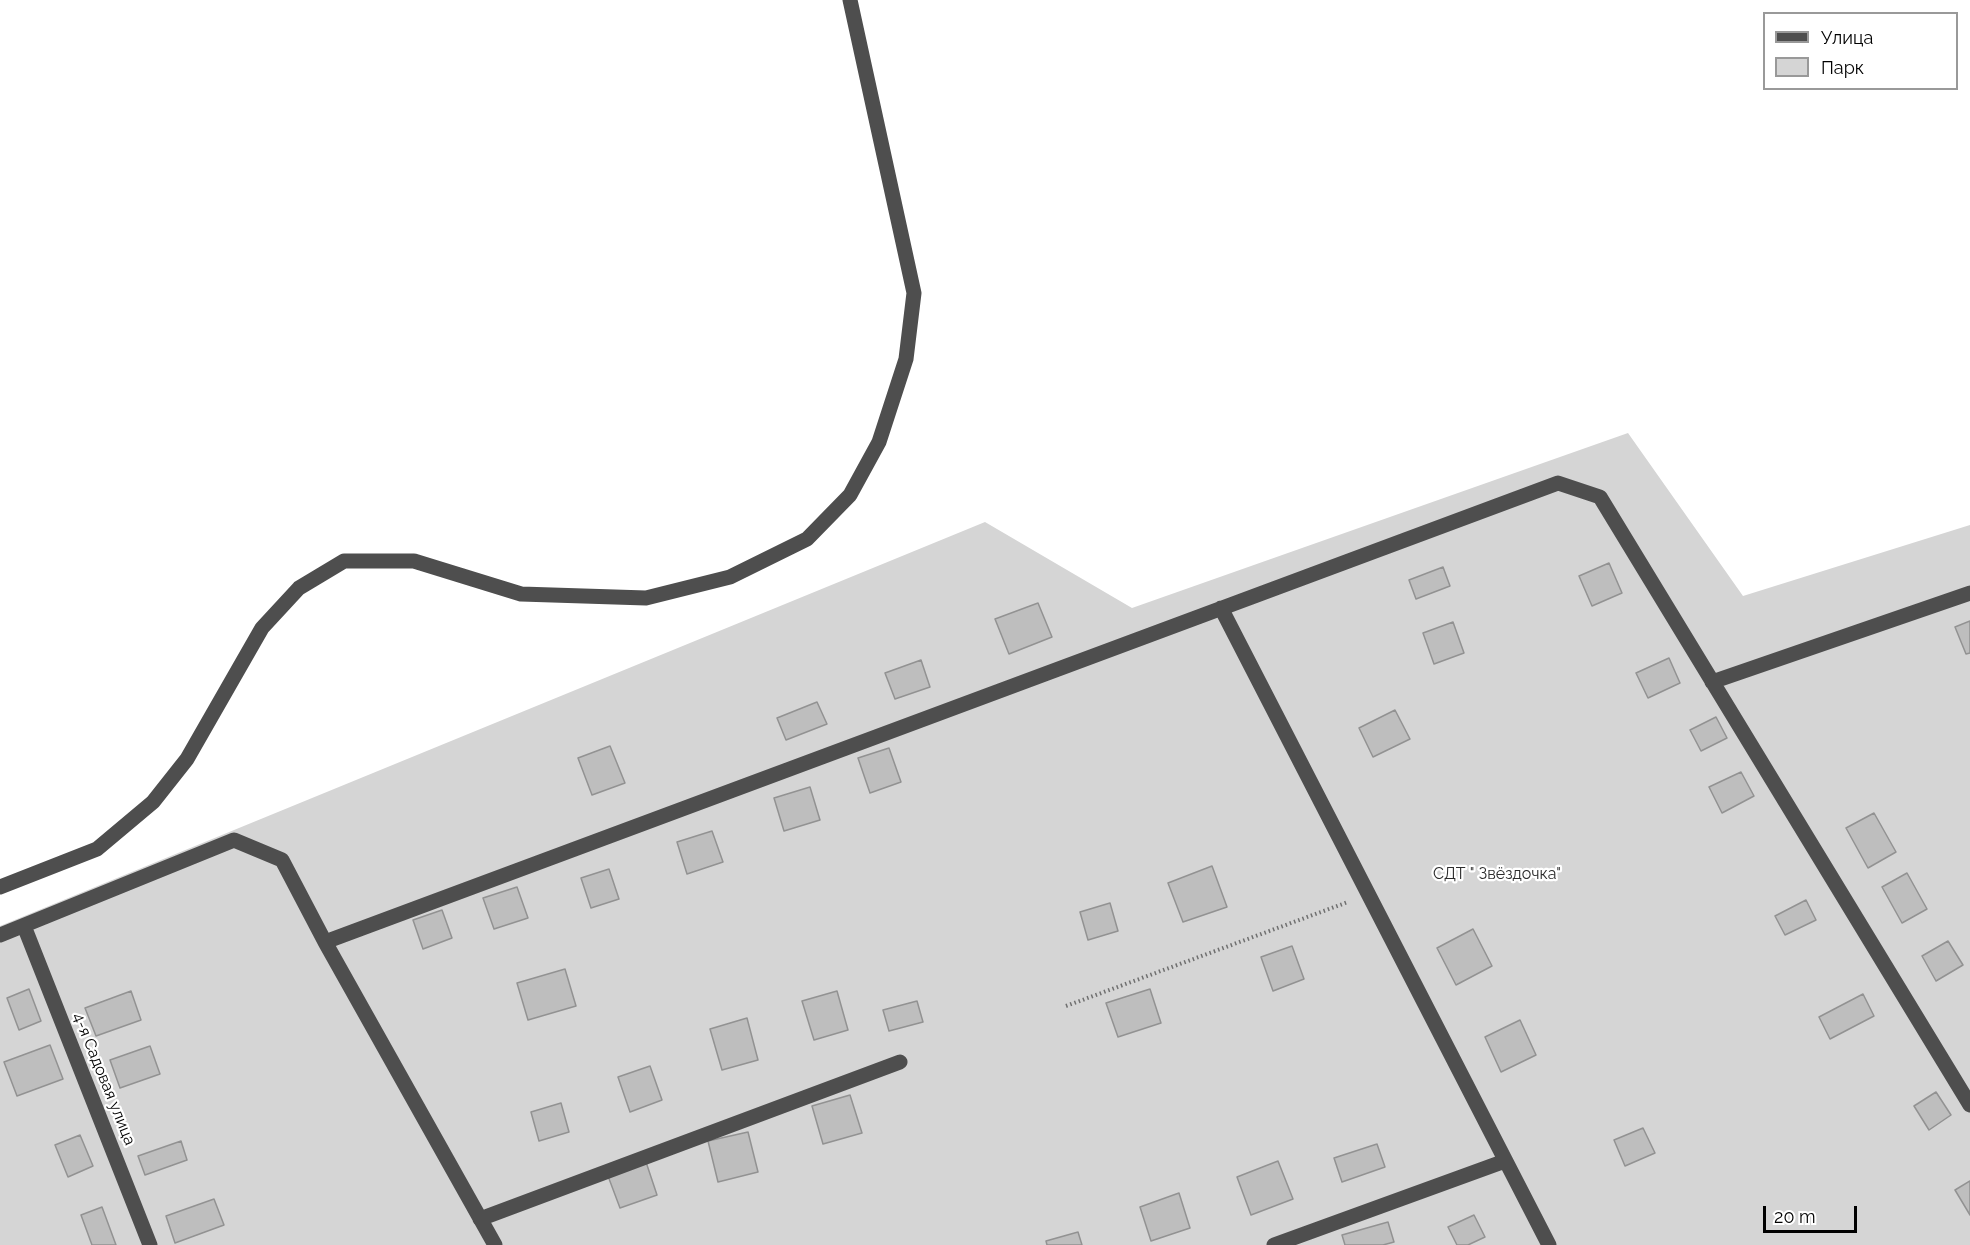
<!DOCTYPE html>
<meta charset="utf-8">
<style>
body{margin:0}
#map{position:relative;width:1970px;height:1245px;overflow:hidden;background:#fff;font-family:Raleway,sans-serif}
canvas{display:block}
.legend{position:absolute;left:1763px;top:12px;width:195px;height:78px;box-sizing:border-box;background:#fff;border:2px solid #999;margin:0;padding:8px 10px;list-style:none;font-size:18px;color:#000}
.legend li{display:flex;align-items:center;gap:12px;height:30px}
.legend b{width:30px;border:2px solid #999}
.scale{position:absolute;left:1763px;top:1206px;width:94px;height:27px;box-sizing:border-box;border:3px solid #000;border-top:0;padding-left:8px;font-size:18px;line-height:21px;white-space:nowrap;color:#000;-webkit-text-stroke:4px #fff;paint-order:stroke}
</style>
<div id="map">
<canvas width="1970" height="1245"></canvas>
<ul class="legend">
<li><b style="height:8px;background:#4e4e4e"></b>Улица</li>
<li><b style="height:16px;background:#d5d5d5"></b>Парк</li>
</ul>
<div class="scale">20 m</div>
</div>
<script>
const context = document.querySelector('canvas').getContext('2d');
context.lineJoin = 'round';
function fill(path, color) { context.fillStyle = color; context.fill(path, 'evenodd'); }
const shape = rows => new Path2D(rows.map(r => 'M' + r).join(''));
function trace(path, color, width, dash) { context.strokeStyle = color; context.lineWidth = width; context.lineCap = dash ? 'butt' : 'round'; context.setLineDash(dash || []); context.stroke(path); }
function drawText(font, color, halo, rows, align = 'center') {
  context.font = font + ' Raleway,sans-serif'; context.lineWidth = 4.5; context.setLineDash([]); context.textBaseline = 'middle'; context.strokeStyle = halo; context.fillStyle = color; for (const [text, x, y, turn = 0] of rows) {
    context.save(); context.translate(x, y); context.rotate((+turn || 0) * Math.PI / 180); context.textAlign = isNaN(turn) ? turn : align; if (halo) context.strokeText(text, 0, 0); context.fillText(text, 0, 0); context.restore();
  }
}
const green = shape([
 [1628,433,1743,596,1970,525,1970,1245,0,1245,0,926,985,522,1132,608]
]);
const building = shape([
 [1609,563,1622,593,1592,606,1579,576,1609,563],
 [1443,567,1450,586,1416,599,1409,580,1443,567],
 [1038,603,1052,637,1009,654,995,619,1038,603],
 [1970,621,1970,653,1966,654,1955,627,1970,621],
 [1453,622,1464,653,1434,664,1423,633,1453,622],
 [1669,658,1680,683,1648,698,1636,673,1669,658],
 [921,660,930,687,895,699,885,673,921,660],
 [817,702,827,724,786,740,777,718,817,702],
 [1395,710,1410,739,1373,757,1359,728,1395,710],
 [1716,717,1727,738,1701,751,1690,730,1716,717],
 [610,746,625,783,592,795,578,758,610,746],
 [889,748,901,782,870,793,858,758,889,748],
 [1741,772,1754,796,1722,813,1709,787,1741,772],
 [810,787,820,820,784,831,774,798,810,787],
 [1874,813,1896,852,1868,868,1846,828,1874,813],
 [712,831,723,862,687,874,677,842,712,831],
 [1212,866,1227,907,1183,922,1168,883,1212,866],
 [609,869,619,899,591,908,581,878,609,869],
 [1907,873,1927,909,1902,923,1882,887,1907,873],
 [517,887,528,918,494,929,483,898,517,887],
 [1806,900,1816,920,1785,935,1775,916,1806,900],
 [1110,903,1118,931,1088,940,1080,912,1110,903],
 [442,910,452,938,423,949,413,920,442,910],
 [1473,929,1492,966,1456,985,1437,948,1473,929],
 [1948,941,1963,965,1936,981,1922,956,1948,941],
 [1292,946,1304,979,1273,991,1261,957,1292,946],
 [565,969,576,1006,528,1020,517,983,565,969],
 [29,989,41,1021,19,1030,7,998,29,989],
 [1150,989,1161,1023,1118,1037,1106,1003,1150,989],
 [131,991,141,1020,96,1036,85,1008,131,991],
 [837,991,848,1030,814,1040,802,1001,837,991],
 [1863,994,1874,1016,1830,1039,1819,1017,1863,994],
 [917,1001,923,1022,889,1031,883,1010,917,1001],
 [747,1018,758,1060,722,1070,710,1029,747,1018],
 [1520,1020,1536,1055,1501,1072,1485,1037,1520,1020],
 [50,1045,63,1079,17,1096,4,1062,50,1045],
 [150,1046,160,1074,120,1088,110,1060,150,1046],
 [650,1066,662,1100,630,1112,618,1077,650,1066],
 [1936,1092,1951,1115,1929,1130,1914,1106,1936,1092],
 [850,1095,862,1133,823,1144,812,1106,850,1095],
 [561,1103,569,1132,539,1141,531,1112,561,1103],
 [1643,1128,1655,1153,1625,1166,1614,1140,1643,1128],
 [748,1132,758,1172,718,1182,708,1141,748,1132],
 [80,1135,93,1166,68,1177,55,1145,80,1135],
 [181,1141,187,1160,145,1175,138,1156,181,1141],
 [1377,1144,1385,1167,1342,1182,1334,1158,1377,1144],
 [1278,1161,1293,1199,1251,1215,1237,1177,1278,1161],
 [646,1162,657,1195,620,1208,608,1176,646,1162],
 [1970,1181,1970,1215,1955,1190,1970,1181],
 [1179,1193,1190,1228,1151,1241,1140,1207,1179,1193],
 [214,1199,224,1225,175,1243,166,1216,214,1199],
 [102,1207,116,1245,92,1245,81,1215,102,1207],
 [1474,1215,1485,1237,1468,1245,1457,1245,1448,1227,1474,1215],
 [1388,1222,1394,1242,1383,1245,1345,1245,1342,1235,1388,1222],
 [1078,1232,1082,1245,1047,1245,1046,1241,1078,1232]
]);
const path = shape([
 [1066,1006,1348,902]
]);
const minor = shape([
 [1221,608,1549,1245],
 [1712,682,1970,593],
 [0,887,97,849,153,802,187,759,262,628,299,588,344,561,414,561,521,594,646,598,730,577,807,539,850,495,879,442,906,359,914,293,850,0],
 [24,926,150,1245],
 [0,935,234,840,282,860,325,942,495,1245],
 [325,942,1558,483,1600,497,1970,1105],
 [480,1219,900,1062],
 [1274,1245,1505,1161]
]);
const parkNames = [
 ["СДТ \" Звёздочка\"",1497,874]
];
const streetNames = [
 ["4-я Садовая улица",104,1079,68]
];
fill(green, '#d5d5d5');
fill(building, '#bebebe');
trace(building, '#929292', 1.5);
trace(path, '#707070', 4, [1.5, 3]);
trace(minor, '#4e4e4e', 15);
drawText('16px', '#2c2c2c', '#fff', parkNames);
drawText('16px', '#000', '#fff', streetNames);
</script>
